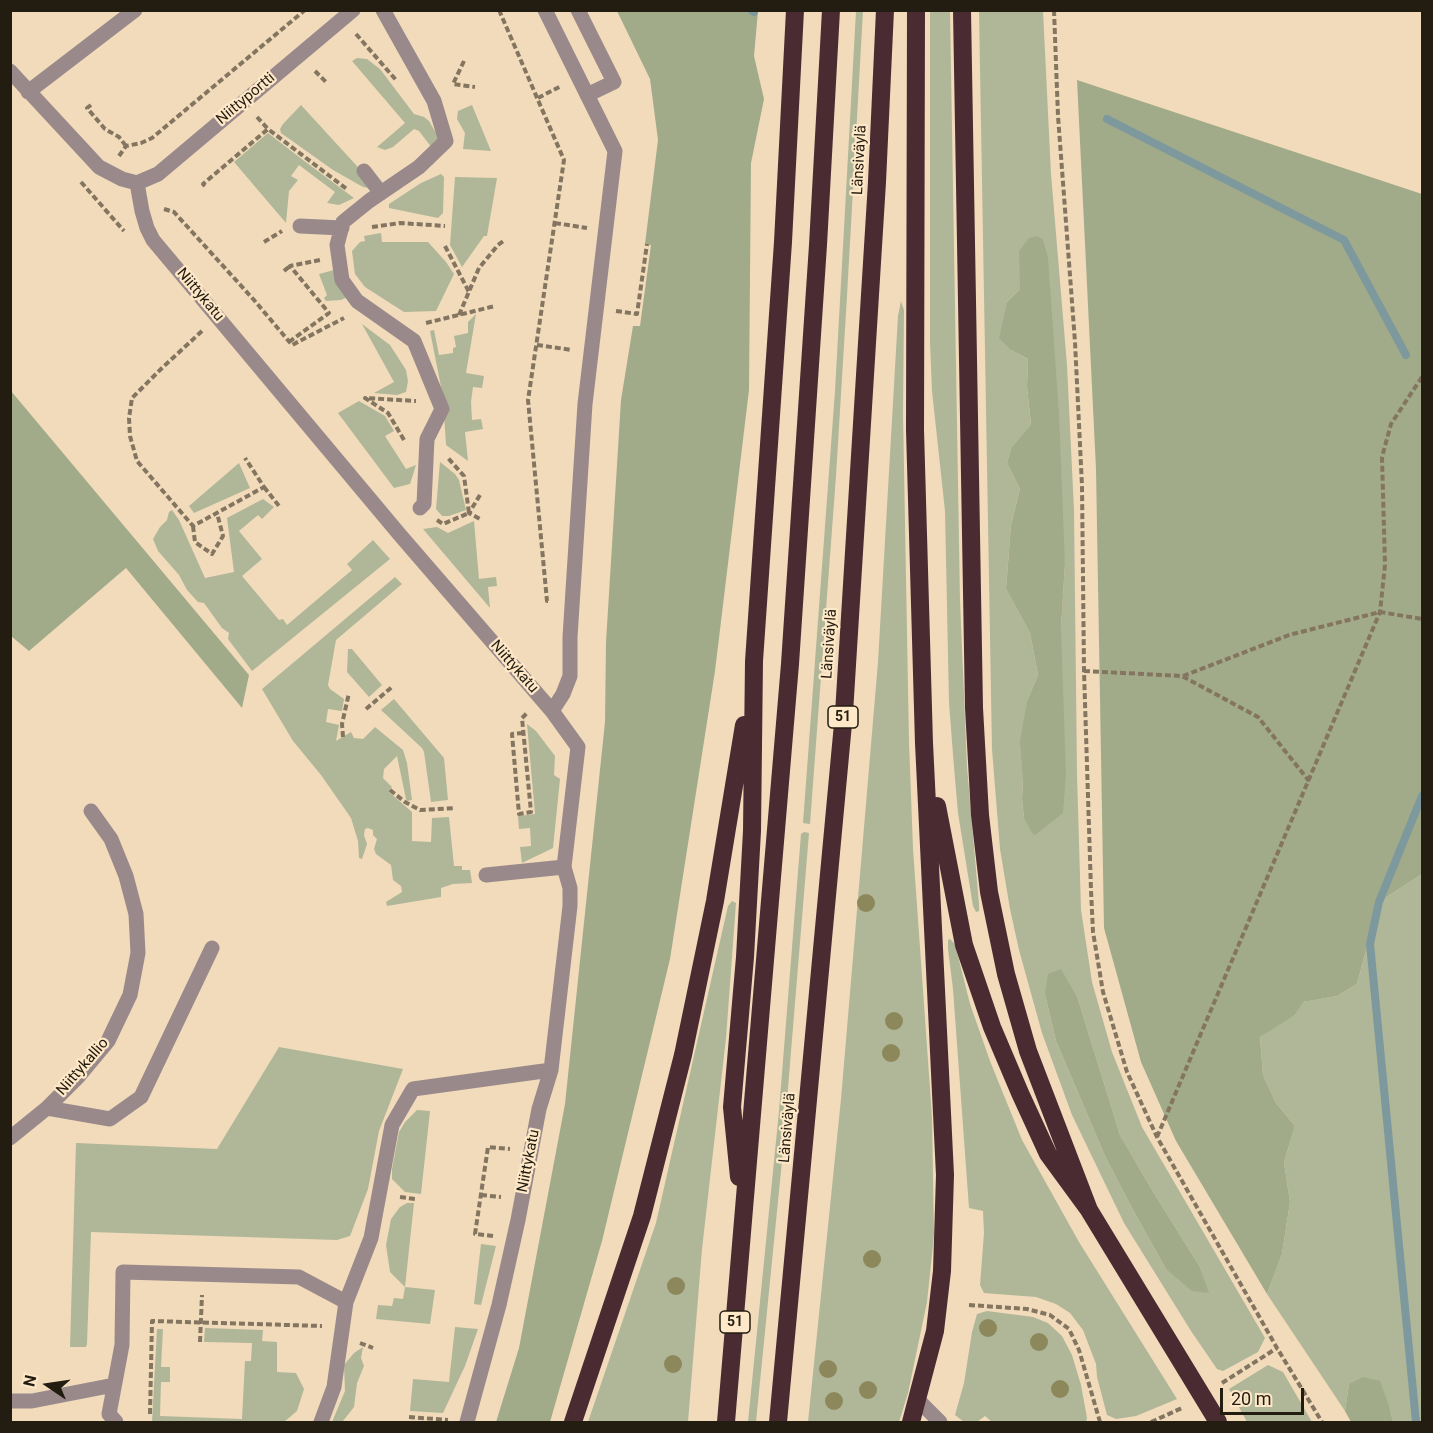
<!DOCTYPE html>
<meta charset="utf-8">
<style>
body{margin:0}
#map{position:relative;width:1433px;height:1433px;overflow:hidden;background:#f1dbbb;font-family:Roboto,sans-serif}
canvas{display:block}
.frame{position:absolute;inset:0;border:12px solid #231c10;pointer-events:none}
.north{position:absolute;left:18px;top:1355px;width:60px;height:60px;-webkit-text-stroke:4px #fee8c8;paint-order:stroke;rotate:283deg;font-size:16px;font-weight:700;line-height:24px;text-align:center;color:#231c10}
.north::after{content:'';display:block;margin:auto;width:21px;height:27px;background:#231c10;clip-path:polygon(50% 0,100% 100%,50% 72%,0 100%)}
.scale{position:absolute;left:1220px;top:1388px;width:84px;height:27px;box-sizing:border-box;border:3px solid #231c10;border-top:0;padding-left:8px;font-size:18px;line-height:21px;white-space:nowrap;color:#231c10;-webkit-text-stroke:4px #fee8c8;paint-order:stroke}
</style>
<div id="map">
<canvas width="1433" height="1433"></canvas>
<div class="frame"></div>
<div class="north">N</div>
<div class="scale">20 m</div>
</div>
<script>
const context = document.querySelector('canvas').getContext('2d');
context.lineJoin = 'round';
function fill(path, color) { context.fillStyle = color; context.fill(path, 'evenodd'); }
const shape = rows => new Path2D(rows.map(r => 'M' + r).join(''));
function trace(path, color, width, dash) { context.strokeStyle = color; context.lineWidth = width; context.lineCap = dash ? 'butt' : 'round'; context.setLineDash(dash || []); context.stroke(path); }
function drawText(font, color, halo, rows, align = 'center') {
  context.font = font + ' Roboto,sans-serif'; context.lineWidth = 4.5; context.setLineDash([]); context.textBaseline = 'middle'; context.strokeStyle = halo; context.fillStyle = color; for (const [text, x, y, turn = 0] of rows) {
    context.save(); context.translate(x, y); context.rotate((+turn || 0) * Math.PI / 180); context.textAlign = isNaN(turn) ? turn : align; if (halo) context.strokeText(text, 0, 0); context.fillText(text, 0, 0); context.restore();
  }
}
const green = shape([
 [856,11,863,11,847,296,836,476,810,824,803,823,835,391],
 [930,11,950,11,960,600,967,767,979,904,979,911,976,912,973,906,958,813,954,767,949,703,945,511,932,391,930,342],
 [979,11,1043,11,1051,174,1067,365,1074,510,1077,774,1081,910,1092,982,1112,1052,1142,1127,1265,1338,1258,1352,1223,1371,1217,1369,1191,1331,1124,1223,1072,1115,1042,1033,1019,950,1010,909,1000,849,992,749],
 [1020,289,1065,564,1061,628,1035,836,1024,819,1022,799,1027,701,1038,675,1030,633,1006,589,1011,525,1020,489,1007,463,1011,448,1031,426,1027,387,1028,359,1011,350,1007,302],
 [1061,970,1077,996,1120,1135,1152,1190,1200,1267,1208,1292,1166,1269,1133,1210,1105,1156,1056,1041,1045,994],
 [357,58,367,59,380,69,414,114,424,117,429,121,440,140,432,148,419,131,414,129,393,147,385,150,377,147,405,123,352,61],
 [301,105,356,165,362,172,369,188,363,187,333,170,281,133,280,129,283,124],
 [472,105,491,151,463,149,465,133,457,119,458,111],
 [268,133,303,160,354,198,339,205,327,203,335,192,299,165,291,176,298,180,289,191,286,223,234,162],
 [441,174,444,177,443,213,438,218,389,208,389,204,421,183],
 [455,177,497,178,487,236,484,236,462,267,450,245],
 [381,233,382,242,428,242,446,262,454,274,436,311,404,312,365,287,355,274,352,251,360,242,365,241,364,236],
 [334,270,348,297,341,300,326,301,324,298,327,295,319,274],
 [901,301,904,310,903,413,909,742,913,849,932,1117,934,1235,927,1302,908,1393,899,1422,808,1422,841,1099,878,662,898,316],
 [476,314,466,373,484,376,482,388,473,387,471,402,472,420,481,419,483,429,465,432,468,461,446,445,443,397,430,331,434,330,439,355,453,353,453,348,456,347,454,336,468,333,468,322],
 [362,324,390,345,406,370,408,381,406,392,397,395,374,393,394,382],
 [359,401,385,416,394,431,385,436,406,469,416,465,410,484,394,488,338,413],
 [440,462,455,474,459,480,466,510,449,516,442,516,436,509],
 [239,463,250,488,194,513,189,506],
 [263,499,274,507,262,519,258,515,239,531,262,559,242,576,279,620,283,619,287,625,352,570,347,564,373,540,390,559,252,671,228,639,229,633,222,628,204,603,198,602,187,590,179,575,158,551,153,539,160,527,167,520,169,512,172,510,179,520,205,578,234,572,227,518],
 [474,521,479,579,496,577,497,586,488,587,490,608,423,529,437,527,448,533],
 [395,577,402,584,336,640,328,685,330,689,344,699,342,711,328,709,326,722,339,725,336,741,351,732,354,738,363,739,375,727,403,750,407,763,412,800,407,801,406,799,397,756,384,769,383,778,392,787,389,792,412,812,412,841,431,842,432,818,449,817,454,866,462,866,462,870,470,870,472,883,453,884,441,888,441,897,387,906,386,902,402,892,401,886,393,880,391,865,376,854,374,849,377,839,373,835,373,830,368,828,365,829,364,835,367,844,362,859,359,858,358,841,351,818,321,775,293,741,262,689],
 [348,649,352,649,382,685,369,697,347,672],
 [394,699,444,758,448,800,431,802,424,752,422,748,381,710],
 [527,724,536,731,555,756,554,775,560,779,553,848,522,863,520,847,531,846,530,828,519,829,518,816,535,814],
 [804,832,809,833,782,1161,756,1422,748,1422,779,1111,801,834],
 [1422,874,1422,1422,1393,1422,1390,1409,1349,1384,1345,1411,1267,1294,1282,1254,1290,1202,1284,1162,1295,1126,1276,1103,1263,1075,1260,1037,1271,1028,1295,1015,1302,1002,1337,996,1357,984,1379,902],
 [732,901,736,903,726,1038,702,1249,688,1422,588,1422,656,1223,728,906],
 [950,939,955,944,970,1004,990,1061,1022,1140,1079,1242,1177,1399,1136,1416,1116,1419,1107,1415,1097,1377,1096,1364,1083,1330,1070,1313,1056,1304,1036,1297,984,1293,980,1285,984,1233,983,1211,969,1208,953,989,948,949,948,940],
 [279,1047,403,1069,379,1131,368,1189,350,1236,337,1240,91,1232,87,1344,86,1347,70,1347,76,1143,217,1149],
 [417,1110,430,1111,421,1194,405,1192,392,1179,392,1169,399,1132,405,1122],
 [407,1203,414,1203,405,1287,435,1290,430,1324,376,1319,378,1305,392,1306,394,1298,403,1299,405,1287,390,1272,386,1245,391,1219,400,1207],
 [481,1244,496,1246,481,1305,474,1304],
 [987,1311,1033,1317,1048,1323,1062,1336,1072,1355,1081,1385,1087,1418,1086,1422,992,1422,985,1416,977,1422,964,1422,955,1415,964,1383,972,1332,977,1314],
 [455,1327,478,1329,465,1366,443,1413,410,1411,413,1379,449,1382],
 [205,1328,263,1330,262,1341,277,1342,277,1372,296,1373,304,1389,297,1411,284,1422,152,1422,157,1329,163,1329,161,1367,170,1367,170,1382,161,1382,160,1416,242,1419,245,1361,251,1361,252,1343,204,1342],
 [363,1347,361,1358,364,1366,357,1383,354,1407,343,1421,332,1422,345,1391,344,1365,354,1353],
 [1268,1365,1283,1372,1312,1422,1247,1422,1229,1389]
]);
const forest = shape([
 [617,11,758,11,754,56,764,99,751,163,749,390,715,671,670,959,602,1241,550,1422,496,1422,519,1348,565,1104,605,722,606,642,621,400,633,326,640,326,651,245,645,244,658,140,650,79],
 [1077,80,1422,194,1422,874,1379,902,1357,984,1337,996,1303,1002,1295,1015,1260,1037,1263,1075,1276,1103,1295,1126,1284,1162,1290,1202,1282,1254,1267,1294,1176,1141,1141,1062,1104,928,1096,469],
 [1036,236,1043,239,1048,258,1059,413,1065,564,1061,628,1066,775,1063,813,1034,836,1024,819,1022,799,1023,780,1020,741,1027,701,1038,675,1030,633,1006,589,1011,525,1020,489,1007,463,1011,448,1031,425,1027,387,1028,359,1011,350,999,338,1007,302,1020,289,1019,251,1029,238],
 [11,391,249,675,242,708,126,568,29,651,11,636],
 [1061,969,1077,996,1120,1135,1152,1190,1200,1267,1209,1293,1192,1291,1166,1269,1133,1210,1105,1156,1056,1041,1045,994,1048,974],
 [1363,1377,1380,1381,1390,1409,1393,1422,1351,1422,1345,1411,1349,1384]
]);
const stream = shape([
 [751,10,754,12],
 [1107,119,1344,240,1406,355],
 [1416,1422,1370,944,1379,902,1422,796]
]);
const path = shape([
 [499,10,564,160,528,400,547,601,550,601],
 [1054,10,1058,116,1075,342,1082,486,1084,671,1091,890,1093,932,1103,992,1127,1072,1157,1137,1277,1348,1322,1422],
 [356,34,396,80],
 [464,61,453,84,475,87],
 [315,71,327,83],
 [538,98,561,86],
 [91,105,87,108,105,129,119,137,126,146],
 [257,117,268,129],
 [119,156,126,146,141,143,152,138,305,10],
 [81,182,124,231],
 [205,186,203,184,268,129,348,190],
 [164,209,174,212,254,300,292,345,344,318],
 [555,223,587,228],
 [372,227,400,223,445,226],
 [264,242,282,231],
 [445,246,469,292],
 [284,271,290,266],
 [616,311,637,314,647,244],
 [459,315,479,268,498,245,505,240],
 [426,323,495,306],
 [202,331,162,368,132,398,129,418,130,436,137,461,193,526,264,487,245,458],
 [289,342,329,313,290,266,320,260],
 [537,345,572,350],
 [404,440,388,413,365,398,416,401],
 [264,487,279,506],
 [480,495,469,513,482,520],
 [437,520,443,524,469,513,464,476,448,458],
 [193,526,195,542,212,554,223,536,217,513],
 [1084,671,1182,676,1258,717,1309,781],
 [1183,676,1289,635,1380,612,1422,619],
 [366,709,392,687],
 [523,733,512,734,519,814,531,812,522,718,528,712],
 [343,737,342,724,349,693],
 [390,790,405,802,420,810,455,808],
 [1157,1137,1380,612,1385,565,1382,457,1391,424,1422,377],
 [481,1195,501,1197],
 [400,1197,415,1199],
 [493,1236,475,1234,488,1147,510,1149],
 [969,1305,1027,1309,1050,1315,1069,1329,1079,1350,1100,1422],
 [200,1342,202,1295],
 [360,1343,373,1348],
 [1222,1383,1277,1348],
 [150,1414,152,1321,322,1326],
 [409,1417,448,1420],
 [1151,1422,1182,1408]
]);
const minor = shape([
 [383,10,434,101,446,141,419,167,369,201,343,222,337,245,342,280,357,301,414,341,442,409,427,439,424,504,420,508],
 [545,10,615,151,585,404,570,637,570,676,563,694,552,711],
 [578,10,614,82,587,95],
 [10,71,99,167,122,179,137,183,142,211,147,228,153,240,400,535,552,711,578,747,564,867,570,888,570,906,551,1070,539,1109,518,1220,499,1305,467,1422],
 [28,92,135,10],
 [364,171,381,193],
 [137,183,158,174,353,10],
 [300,226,342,228],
 [486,875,564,867],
 [47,1108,110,1119,141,1097,212,948],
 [10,1138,47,1108,78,1077,108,1041,130,995,138,953,136,914,126,876,111,839,91,811],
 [918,1400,940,1422],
 [10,1401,32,1401,114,1385],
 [116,1422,109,1414,122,1345,123,1272,299,1277,346,1302],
 [321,1422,334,1387,346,1302,371,1238,392,1125,413,1089,551,1070]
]);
const highway = shape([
 [962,10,974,708,980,815,989,892,1006,974,1028,1051,1089,1210],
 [937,806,964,945,992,1027,1020,1093,1048,1154,1089,1210,1218,1422],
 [739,1177,732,1107,745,957,752,831,754,661,783,242,795,10],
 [573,1422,642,1216,683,1055,715,901,744,725],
 [726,1422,790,664,818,245,831,10],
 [778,1422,844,713,877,182,885,10],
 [911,1422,935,1331,942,1271,945,1175,924,743,915,430,916,10]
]);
const trees = [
 [866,903],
 [894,1021],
 [891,1053],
 [872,1259],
 [676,1286],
 [988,1328],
 [1039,1342],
 [673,1364],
 [828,1369],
 [1060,1389],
 [868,1390],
 [834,1401]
];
const shields = [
 [843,717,30],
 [735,1322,30]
];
const shieldNames = [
 ["51",843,717],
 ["51",735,1322]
];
const streetNames = [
 ["Niittyportti",246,99,-40],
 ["Länsiväylä",860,160,-87],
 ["Niittykatu",200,295,50],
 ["Länsiväylä",830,644,-86],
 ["Niittykatu",514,667,49],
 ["Niittykallio",83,1067,-49],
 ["Länsiväylä",788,1128,-85],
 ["Niittykatu",529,1161,-79]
];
fill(green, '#afb798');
fill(forest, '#a2ab89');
trace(stream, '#7d999e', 8);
trace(path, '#847560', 4, [6, 3]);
trace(minor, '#9a898b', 15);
trace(highway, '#4b2b32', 18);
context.fillStyle = '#8d885c';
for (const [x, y] of trees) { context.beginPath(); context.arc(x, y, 9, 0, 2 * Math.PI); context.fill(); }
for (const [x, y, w] of shields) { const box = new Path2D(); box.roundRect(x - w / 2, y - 11, w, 22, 4.5); context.fillStyle = '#fee8c8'; context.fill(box); trace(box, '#231c10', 1.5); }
drawText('bold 14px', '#231c10', null, shieldNames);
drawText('15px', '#231c10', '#fee8c8', streetNames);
</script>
